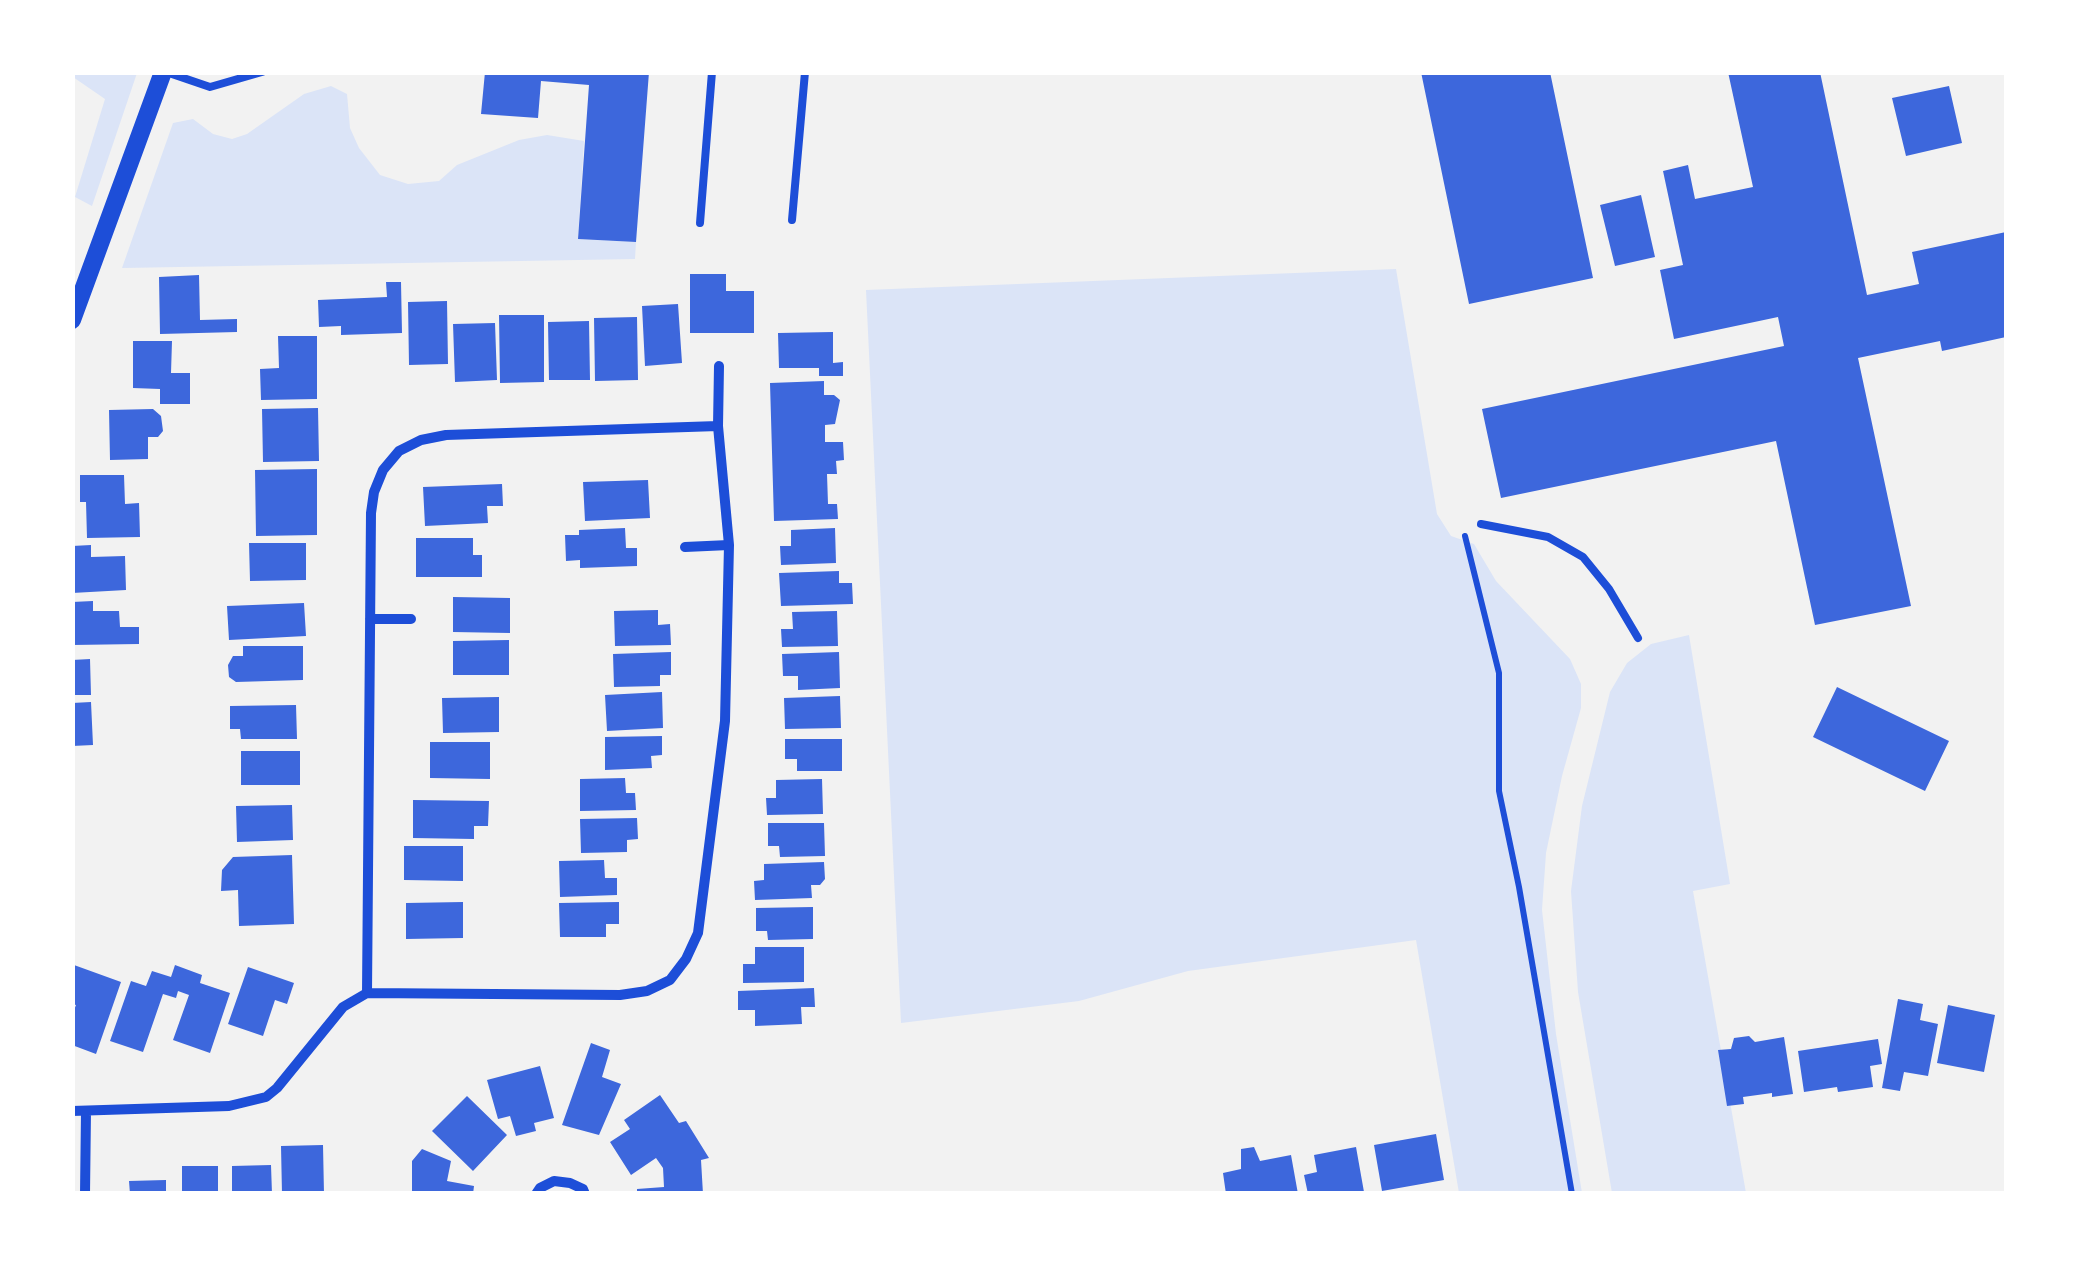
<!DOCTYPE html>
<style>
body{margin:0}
#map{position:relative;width:2079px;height:1266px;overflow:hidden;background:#f2f2f2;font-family:Karla,sans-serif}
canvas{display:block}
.frame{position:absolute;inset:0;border:75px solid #fff;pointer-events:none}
</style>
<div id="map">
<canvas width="2079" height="1266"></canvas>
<div class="frame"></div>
</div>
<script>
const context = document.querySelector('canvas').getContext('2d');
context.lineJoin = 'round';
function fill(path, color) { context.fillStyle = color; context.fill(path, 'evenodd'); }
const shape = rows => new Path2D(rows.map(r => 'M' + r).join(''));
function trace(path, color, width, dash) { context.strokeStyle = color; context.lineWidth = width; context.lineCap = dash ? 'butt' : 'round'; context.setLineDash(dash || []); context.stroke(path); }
const green = shape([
 [72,73,137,73,92,206,75,197,105,99,73,77],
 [331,86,347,94,350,128,359,148,380,175,408,184,439,181,457,165,519,140,547,135,584,141,578,239,636,242,635,259,122,268,173,123,193,119,213,134,232,139,247,134,304,94],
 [1396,269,1437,514,1451,536,1474,544,1496,581,1570,659,1581,684,1581,708,1562,776,1546,853,1542,910,1556,1034,1582,1193,1459,1193,1416,940,1188,971,1079,1001,901,1023,866,290],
 [1689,635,1730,884,1693,891,1746,1193,1612,1193,1578,992,1571,891,1582,806,1610,692,1627,663,1651,644]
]);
const building = shape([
 [485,72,649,72,636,242,578,239,589,85,541,81,538,118,481,114],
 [1421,72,1550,72,1593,278,1469,304],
 [1728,72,1820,72,1867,295,1919,284,1912,252,2006,232,2006,337,1942,351,1940,341,1858,358,1911,606,1815,625,1776,441,1501,498,1482,409,1784,346,1778,317,1674,339,1660,270,1683,265,1663,171,1688,165,1695,199,1753,187],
 [1949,86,1962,143,1906,156,1892,98],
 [1641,195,1655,257,1615,266,1600,205],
 [690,274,726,274,726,291,754,291,754,333,690,333],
 [199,275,200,320,237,319,237,332,160,334,159,277],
 [386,282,401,282,402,333,341,335,341,326,319,327,318,300,387,297],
 [447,301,448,364,409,365,408,302],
 [678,304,682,363,645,366,642,306],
 [499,315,544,315,544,382,500,383],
 [637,317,638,380,595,381,594,318],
 [589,321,590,380,549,380,548,322],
 [495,323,497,380,455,382,453,324],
 [833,332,833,363,843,362,843,376,819,376,819,368,779,368,778,333],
 [278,336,317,336,317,399,261,400,260,369,279,368],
 [133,341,172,341,171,373,190,373,190,404,160,404,160,389,133,388],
 [824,381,824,395,834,395,840,400,835,424,825,425,825,442,843,442,844,460,836,461,837,474,827,474,828,504,837,504,838,519,774,521,770,383],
 [318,408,319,461,263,462,262,409],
 [153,409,161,416,163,431,158,437,148,437,148,459,110,460,109,410],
 [317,469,317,535,256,536,255,470],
 [80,475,124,475,125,504,139,503,140,537,87,538,86,502,80,502],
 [648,480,650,518,585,521,583,482],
 [502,484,503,506,487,506,488,523,425,526,423,487],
 [625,528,626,548,637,548,637,566,580,568,580,560,566,561,565,535,579,535,579,530],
 [835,528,836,563,781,565,780,546,791,546,791,530],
 [416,538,473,538,473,555,482,555,482,577,416,577],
 [249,543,306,543,306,580,250,581],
 [91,545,91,557,125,556,126,590,72,593,72,546],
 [839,571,839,583,852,583,853,604,781,606,779,573],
 [453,597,510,598,510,633,453,632],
 [93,601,93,611,119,611,120,627,139,627,139,644,72,645,72,602],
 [304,603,306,636,229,640,227,606],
 [658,610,658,625,670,624,671,645,615,646,614,611],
 [837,611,838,646,782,647,781,629,793,629,792,612],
 [509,640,509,675,453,675,453,641],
 [243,646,303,646,303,680,236,682,229,677,228,665,233,656,243,656],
 [671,652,671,675,660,675,660,686,614,687,613,654],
 [839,652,840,688,798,690,798,676,783,676,782,654],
 [90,659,91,695,72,695,72,660],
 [1837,687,1949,741,1925,791,1813,737],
 [662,692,663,728,607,731,605,695],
 [840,696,841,728,785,729,784,698],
 [499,697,499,732,443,733,442,698],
 [91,702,93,745,72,746,72,703],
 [296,705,297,739,241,739,240,729,230,729,230,706],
 [662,736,662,755,651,756,652,768,605,770,605,737],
 [785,739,842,739,842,771,797,771,797,759,785,759],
 [430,742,490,742,490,779,430,778],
 [241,751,300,751,300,785,241,785],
 [625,778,626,793,635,793,636,810,580,811,580,779],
 [822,779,823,814,767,815,766,798,776,798,776,780],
 [413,800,489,801,488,826,474,826,474,839,413,838],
 [292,805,293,840,237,842,236,806],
 [637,818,638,839,627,840,627,852,581,853,580,819],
 [768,823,824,823,825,856,780,857,779,846,768,846],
 [404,846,463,846,463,881,404,880],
 [292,855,294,924,239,926,238,890,221,891,222,870,233,857],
 [604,860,605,878,617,878,617,895,560,897,559,861],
 [824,862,825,879,820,885,811,885,812,898,755,900,754,881,764,880,764,864],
 [463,902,463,938,406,939,406,903],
 [619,902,619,924,606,924,606,937,560,937,559,903],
 [813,907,813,939,768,940,767,931,756,931,756,908],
 [755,947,804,947,804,982,743,983,743,964,755,964],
 [74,965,121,982,96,1054,72,1045,72,1015,76,1005,72,1004],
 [175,965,202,975,200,983,230,993,210,1053,173,1040,189,995,178,991,176,998,163,994,143,1052,110,1041,131,981,146,986,152,971,171,977],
 [248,967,294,983,287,1004,275,1000,263,1036,228,1024],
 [814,988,815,1007,801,1007,802,1024,755,1026,755,1010,738,1010,738,991],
 [1898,999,1923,1004,1920,1020,1938,1024,1928,1076,1904,1072,1900,1091,1882,1088],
 [1948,1005,1995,1015,1984,1072,1937,1063],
 [1749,1036,1755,1042,1784,1037,1793,1094,1772,1097,1772,1093,1743,1097,1744,1104,1727,1106,1718,1050,1731,1049,1734,1038],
 [1878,1039,1882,1064,1870,1066,1873,1087,1838,1092,1837,1087,1804,1092,1798,1051],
 [591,1043,610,1050,602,1077,621,1084,599,1135,562,1125],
 [540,1066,554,1118,534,1123,536,1131,516,1136,510,1116,498,1119,487,1080],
 [660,1095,679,1123,686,1121,709,1158,701,1160,703,1194,637,1194,637,1189,664,1187,663,1168,656,1158,631,1175,610,1142,630,1129,624,1120],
 [467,1096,507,1135,473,1171,432,1131],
 [1436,1134,1444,1180,1382,1191,1374,1145],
 [323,1145,324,1194,282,1194,281,1146],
 [1254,1147,1260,1161,1291,1155,1298,1194,1226,1194,1223,1173,1241,1169,1241,1149],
 [1356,1147,1364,1192,1308,1194,1304,1175,1317,1172,1314,1155],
 [422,1149,451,1161,447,1181,474,1186,473,1194,412,1194,412,1161],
 [271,1165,272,1194,232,1194,232,1166],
 [182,1166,218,1166,218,1194,182,1194],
 [166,1180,166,1194,130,1194,129,1181]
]);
const path = shape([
 [1465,536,1499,673,1499,791,1519,887,1572,1194]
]);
const service = shape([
 [166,72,210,87,262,72],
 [792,220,805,72],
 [700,223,712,72],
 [1481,524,1548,537,1583,557,1609,589,1638,638]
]);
const minor = shape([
 [685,547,729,545],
 [370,619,411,619],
 [367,993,371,513,374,492,383,470,399,451,421,440,446,435,718,426],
 [72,1111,229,1106,266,1097,277,1088,343,1007,367,993,620,995,647,991,670,980,686,959,698,933,725,721,729,545,718,426,719,366],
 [85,1194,86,1111],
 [536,1194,540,1188,554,1181,570,1183,583,1189,585,1194]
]);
const tertiary = shape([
 [72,320,163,72]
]);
fill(green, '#dbe4f7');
fill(building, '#3d67dc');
trace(path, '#1d4ed8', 6);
trace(service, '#1d4ed8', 8);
trace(minor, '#1d4ed8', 10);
trace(tertiary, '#1d4ed8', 18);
</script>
